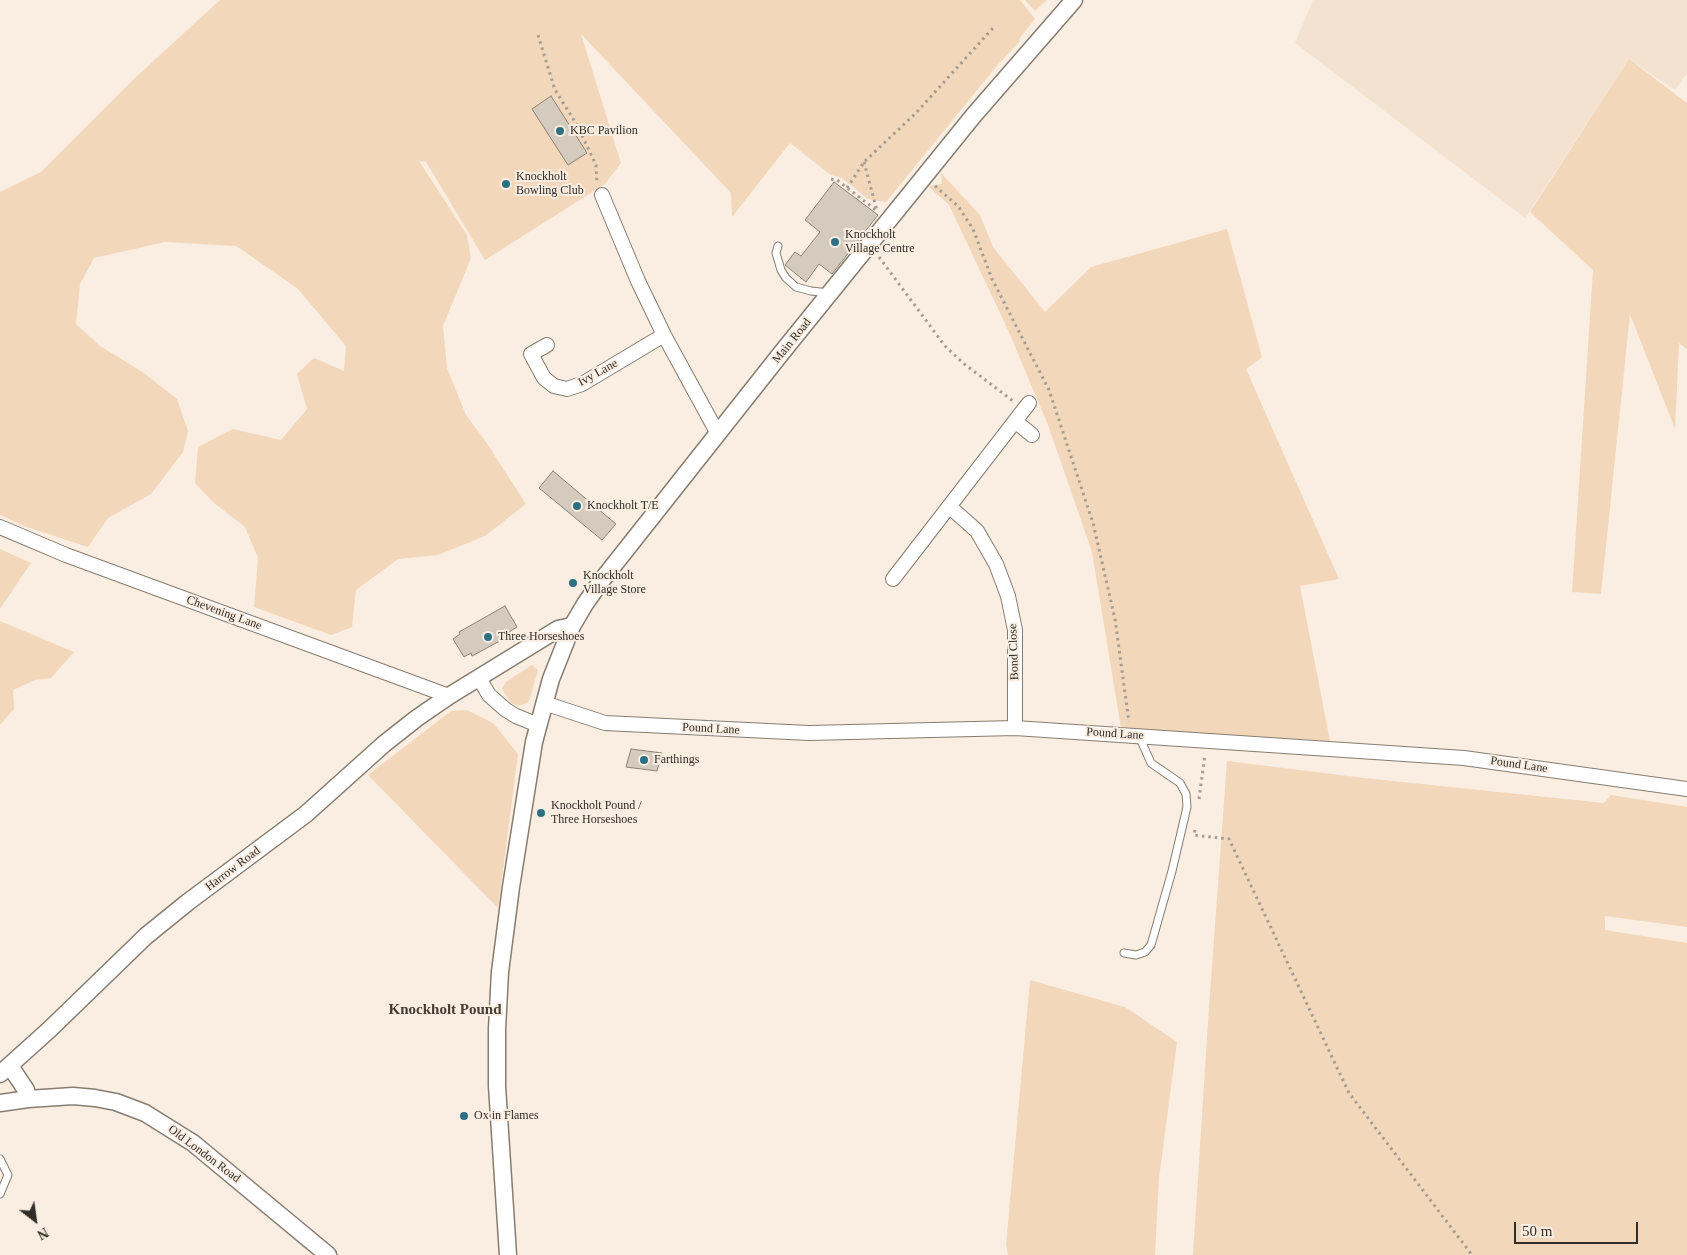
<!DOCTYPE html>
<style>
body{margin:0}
#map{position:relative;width:1687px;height:1255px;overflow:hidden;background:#f9eee1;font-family:"Times New Roman",serif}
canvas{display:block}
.north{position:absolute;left:10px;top:1195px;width:50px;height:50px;-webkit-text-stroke:4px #f9eee1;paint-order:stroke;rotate:150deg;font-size:14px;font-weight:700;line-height:20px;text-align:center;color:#312c27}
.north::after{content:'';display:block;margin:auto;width:18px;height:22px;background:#312c27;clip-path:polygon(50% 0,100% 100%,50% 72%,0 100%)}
.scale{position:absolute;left:1514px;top:1222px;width:124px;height:22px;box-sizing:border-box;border:2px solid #312c27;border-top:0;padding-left:6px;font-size:15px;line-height:18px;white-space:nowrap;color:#312c27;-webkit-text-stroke:4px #f9eee1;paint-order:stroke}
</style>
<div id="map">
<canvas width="1687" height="1255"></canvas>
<div class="north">N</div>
<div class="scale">50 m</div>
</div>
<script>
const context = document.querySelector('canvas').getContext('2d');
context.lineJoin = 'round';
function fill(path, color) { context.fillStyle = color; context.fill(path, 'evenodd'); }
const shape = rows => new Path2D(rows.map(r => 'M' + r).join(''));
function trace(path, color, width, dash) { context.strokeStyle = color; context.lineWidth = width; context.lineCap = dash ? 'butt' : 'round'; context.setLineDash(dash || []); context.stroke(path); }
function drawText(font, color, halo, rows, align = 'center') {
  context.font = font + ' "Times New Roman",serif'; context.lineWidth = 4; context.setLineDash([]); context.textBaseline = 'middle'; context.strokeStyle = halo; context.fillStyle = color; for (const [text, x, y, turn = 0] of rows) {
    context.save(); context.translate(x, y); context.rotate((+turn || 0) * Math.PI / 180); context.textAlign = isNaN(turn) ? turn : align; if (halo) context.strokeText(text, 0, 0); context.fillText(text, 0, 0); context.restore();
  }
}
const built = shape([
 [1313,0,1687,0,1687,73,1675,90,1629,59,1525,218,1295,43]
]);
const green = shape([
 [220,0,1020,0,1035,19,1019,39,1020,41,995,68,886,202,868,199,842,178,831,175,790,143,732,217,731,193,581,34,621,163,605,184,485,260,426,162,419,161,467,235,471,258,443,326,447,368,466,415,484,439,526,504,485,536,438,555,398,559,356,590,352,627,331,635,254,607,258,558,245,527,214,503,195,483,198,447,233,429,281,440,307,409,297,374,314,358,344,371,346,346,297,288,236,246,165,242,94,258,80,284,76,324,100,346,144,373,177,399,188,431,183,452,151,494,108,518,88,547,24,526,0,515,0,192,41,172,136,77],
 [1025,0,1047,0,1035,11],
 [1629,59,1687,103,1687,349,1679,343,1675,429,1630,314,1601,594,1572,592,1593,270,1530,212],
 [941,173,980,215,993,247,1045,312,1091,267,1227,229,1262,357,1246,369,1339,579,1300,586,1330,741,1121,728,1092,552,1048,425,1008,330,949,205,928,186,942,184],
 [0,549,31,563,0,609],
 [0,621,74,652,51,678,35,680,13,690,14,709,0,725],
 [532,665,538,670,530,699,527,703,518,706,511,703,502,689,506,682],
 [467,710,493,723,518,754,498,908,368,775,451,711],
 [1227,761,1364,778,1604,803,1611,795,1687,807,1687,927,1605,916,1605,930,1687,943,1687,1255,1193,1255,1209,1007],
 [1030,980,1125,1007,1177,1042,1159,1178,1155,1255,1008,1255,1006,1245]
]);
const building = shape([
 [551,96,587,153,568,165,532,109,551,96],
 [834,182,878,215,832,274,819,264,806,282,785,265,795,252,801,256,820,232,805,220,834,182],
 [553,471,616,524,602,540,539,488,553,471],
 [505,606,517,627,509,632,511,635,472,656,471,653,464,657,453,639,460,634,459,632,505,606],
 [631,749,662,753,657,771,626,767,631,749]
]);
const path = shape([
 [538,35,555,90,577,125,596,165,597,183],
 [864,162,877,211],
 [831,179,837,180,876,210],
 [935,186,958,206,973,229,992,279,1049,390,1093,523,1115,619,1129,722],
 [847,188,864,162,916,113,993,28],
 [879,257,945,346,963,363,1013,401],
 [1199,799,1205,754],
 [1195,830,1194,835,1229,839,1349,1093,1472,1255]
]);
const service = shape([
 [778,246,776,253,781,270,786,278,796,287,811,291,829,293],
 [1124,953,1136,955,1145,952,1151,945,1172,871,1187,807,1186,794,1180,783,1151,763,1139,736],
 [0,1159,8,1175,0,1194]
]);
const minor = shape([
 [602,195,638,281,664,335,718,434],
 [547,345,531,354,544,378,554,386,567,389,582,384,664,335],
 [1015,421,1032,435],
 [950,507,977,531,996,564,1008,596,1015,630,1015,728],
 [0,527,66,555,449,696],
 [893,579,1029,403],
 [479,678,489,695,506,710,516,716,538,725],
 [544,703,605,723,809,733,1015,728,1464,758,1687,789]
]);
const tertiary = shape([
 [10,1066,26,1090,28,1099],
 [0,1074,50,1029,146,936,188,902,306,814,384,744,417,718,449,696,558,629,572,626],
 [0,1103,28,1099,73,1096,95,1098,116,1102,145,1113,193,1143,328,1255],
 [508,1255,497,1086,497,1029,500,972,511,887,534,742,551,679,572,626,585,604,602,580,783,351,974,115,1074,0]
]);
const markers = [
 [560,131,5,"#2e7083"],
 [506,184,5,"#2e7083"],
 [835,242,5,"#2e7083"],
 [577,506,5,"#2e7083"],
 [573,583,5,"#2e7083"],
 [488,637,5,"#2e7083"],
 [644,760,5,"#2e7083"],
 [541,813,5,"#2e7083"],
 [464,1116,5,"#2e7083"]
];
const poiNames = [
 ["KBC Pavilion",570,131],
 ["Knockholt",516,177],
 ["Bowling Club",516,191],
 ["Knockholt",845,235],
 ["Village Centre",845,249],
 ["Knockholt T/E",587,506],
 ["Knockholt",583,576],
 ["Village Store",583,590],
 ["Three Horseshoes",498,637],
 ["Farthings",654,760],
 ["Knockholt Pound /",551,806],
 ["Three Horseshoes",551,820],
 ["Ox in Flames",474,1116]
];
const streetNames = [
 ["Main Road",792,341,-51],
 ["Ivy Lane",598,373,-29],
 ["Chevening Lane",224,613,20],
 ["Bond Close",1014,652,-92],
 ["Pound Lane",711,729,3],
 ["Pound Lane",1115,734,4],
 ["Pound Lane",1519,765,8],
 ["Harrow Road",233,869,-37],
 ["Old London Road",204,1154,37]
];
const quarterNames = [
 ["Knockholt Pound",445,1010]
];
fill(built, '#f4e2d0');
fill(green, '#f2d7bb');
fill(building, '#d5cabe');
trace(building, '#8b8175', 1);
trace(service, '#867c70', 9);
trace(minor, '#867c70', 16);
trace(tertiary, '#867c70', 19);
trace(path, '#a69d94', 3, [2.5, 4]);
trace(service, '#fff', 7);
trace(minor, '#fff', 14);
trace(tertiary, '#fff', 16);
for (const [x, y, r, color] of markers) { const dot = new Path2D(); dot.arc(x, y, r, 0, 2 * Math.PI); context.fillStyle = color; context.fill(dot); trace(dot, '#f9eee1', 2); }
drawText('12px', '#312c27', '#f9eee1', poiNames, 'left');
drawText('12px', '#312c27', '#f9eee1', streetNames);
drawText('bold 15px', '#473d33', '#f9eee1', quarterNames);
</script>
